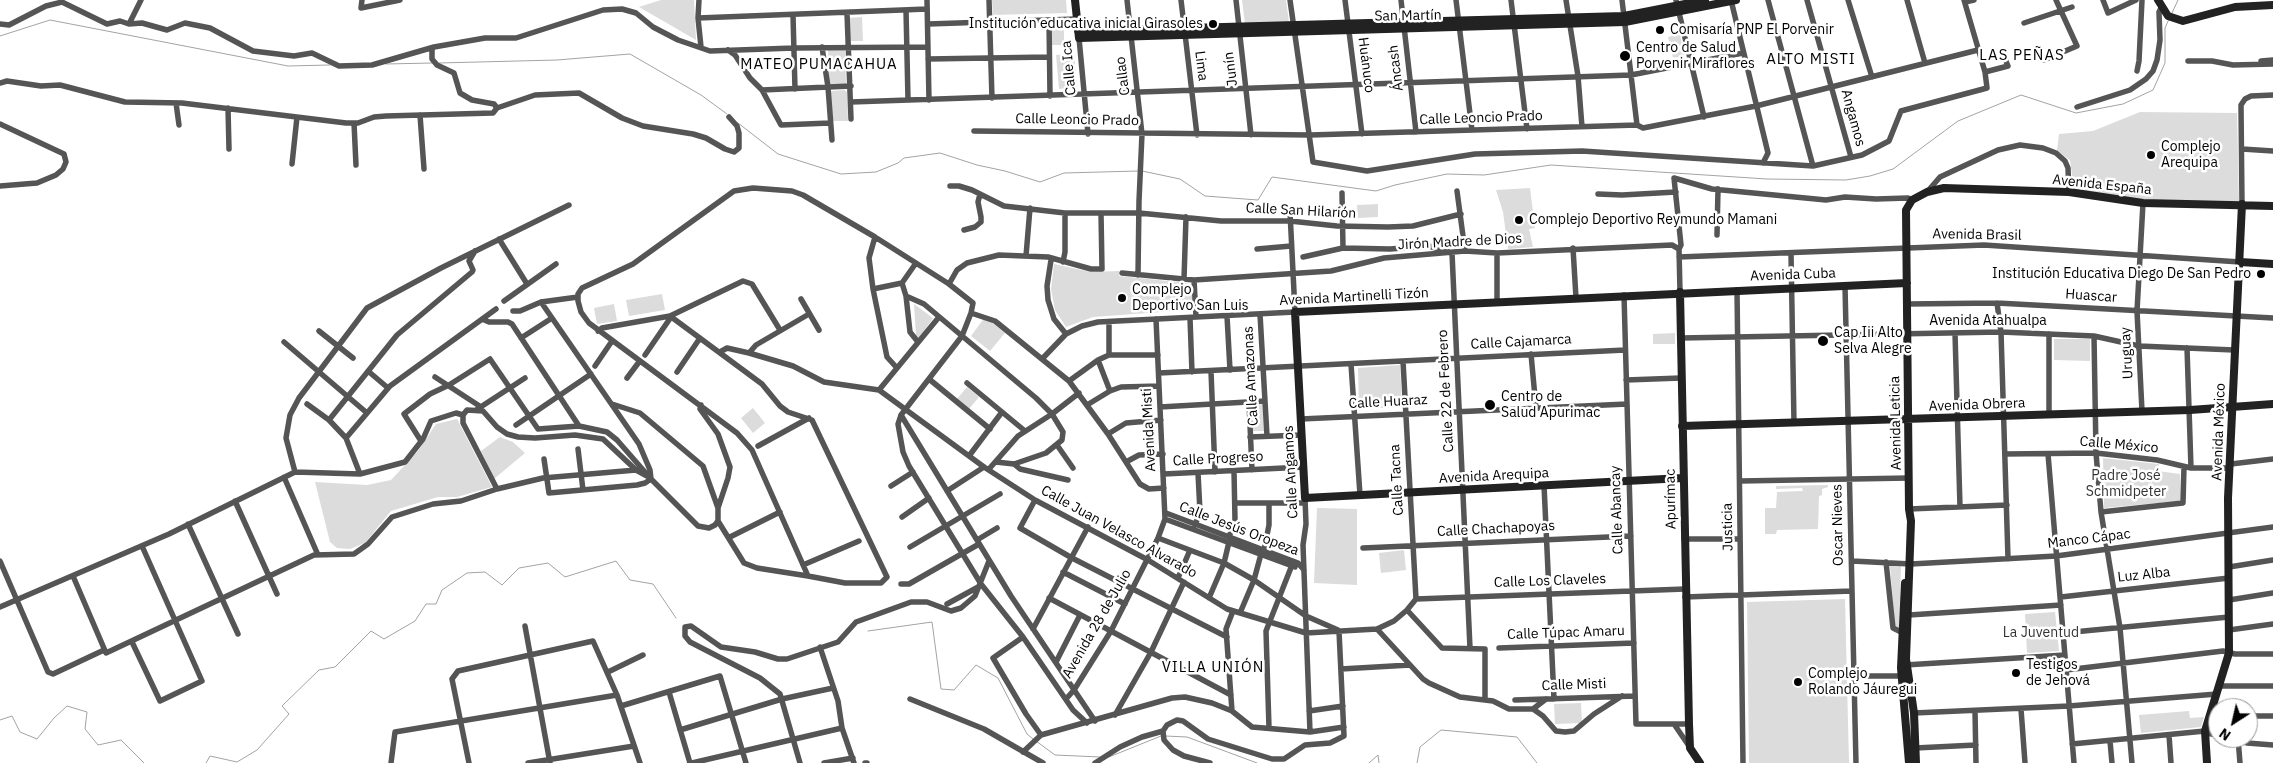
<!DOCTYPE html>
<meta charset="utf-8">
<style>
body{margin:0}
#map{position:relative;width:2273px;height:763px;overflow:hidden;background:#fff;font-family:"IBM Plex Sans",sans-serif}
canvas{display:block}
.north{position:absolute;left:2208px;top:698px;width:50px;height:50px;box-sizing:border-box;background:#fff;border:1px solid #999;border-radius:50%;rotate:215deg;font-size:14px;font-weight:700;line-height:20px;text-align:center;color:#000}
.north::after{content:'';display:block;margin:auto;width:18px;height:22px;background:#000;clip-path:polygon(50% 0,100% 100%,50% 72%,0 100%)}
</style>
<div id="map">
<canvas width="2273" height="763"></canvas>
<div class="north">N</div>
</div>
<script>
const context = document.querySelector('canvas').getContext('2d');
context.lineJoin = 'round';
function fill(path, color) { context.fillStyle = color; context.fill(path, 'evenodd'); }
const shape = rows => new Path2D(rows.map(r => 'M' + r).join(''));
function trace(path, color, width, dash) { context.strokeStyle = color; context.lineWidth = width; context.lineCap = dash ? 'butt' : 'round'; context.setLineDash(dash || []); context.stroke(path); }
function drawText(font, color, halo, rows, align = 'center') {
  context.font = font + ' "IBM Plex Sans",sans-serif'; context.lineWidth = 5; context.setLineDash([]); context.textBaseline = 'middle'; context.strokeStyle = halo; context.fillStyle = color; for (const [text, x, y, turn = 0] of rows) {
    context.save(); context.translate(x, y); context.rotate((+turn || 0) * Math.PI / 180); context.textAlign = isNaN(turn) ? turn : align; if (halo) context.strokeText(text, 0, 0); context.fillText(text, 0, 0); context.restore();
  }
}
const green = shape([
 [661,0,694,0,696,40,639,7],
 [992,0,1066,0,1067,13,993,15],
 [1242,0,1286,0,1289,22,1245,24],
 [862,17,863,41,849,41,848,18],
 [1064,21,1064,45,1052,45,1052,22],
 [1680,34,1684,56,1673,58,1668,37],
 [828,50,845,50,846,84,829,84],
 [1074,53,1077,87,1059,89,1056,55],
 [844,90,847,92,848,121,832,121,831,93,832,91],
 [2140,112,2237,113,2239,202,2142,200,2074,189,2070,160,2057,151,2059,134,2093,131],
 [1530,188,1535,228,1529,229,1533,247,1508,249,1503,212,1496,190],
 [1378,204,1378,217,1358,218,1357,205],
 [1054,264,1091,272,1119,271,1119,276,1187,283,1192,287,1193,306,1189,310,1093,317,1066,327,1055,310,1051,289],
 [662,294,665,310,629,316,626,300],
 [614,304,617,321,597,324,594,308],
 [914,304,933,318,919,338,916,336],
 [985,317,1005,333,990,351,971,336],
 [1675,333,1675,344,1653,344,1653,334],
 [2054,339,2090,339,2090,361,2054,360],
 [1400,365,1402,407,1359,409,1358,368],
 [967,387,979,397,969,409,957,399],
 [1263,404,1264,431,1253,431,1252,406],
 [753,408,765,423,753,433,741,418],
 [457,419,492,487,457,497,438,497,391,511,365,543,350,549,337,548,330,542,315,482,367,485,391,480,418,451,436,424],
 [500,437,513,442,525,453,494,479,481,451],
 [2103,458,2159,464,2158,471,2180,474,2181,501,2104,508],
 [1828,485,1828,487,1822,489,1822,495,1819,496,1818,529,1777,530,1776,534,1765,534,1765,508,1776,508,1777,492,1803,491,1802,488,1776,489,1776,486],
 [1317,508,1357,509,1357,585,1314,583],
 [1404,550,1406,570,1381,573,1379,553],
 [1890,566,1901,566,1899,630,1895,629],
 [1845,599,1849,763,1749,763,1747,602],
 [2055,612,2059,651,2027,653,2025,614],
 [1581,703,1582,723,1555,724,1554,704],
 [2189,711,2190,718,2204,717,2201,727,2141,733,2139,715]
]);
const stream = shape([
 [2172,13,2178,0],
 [0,36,50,20,288,66,330,65],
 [439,63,557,60,630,54,701,95,727,114],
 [386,64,432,63],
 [738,123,778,154,841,174,876,172,898,163,904,158,940,153,977,165,1005,171,1040,182,1064,173,1138,171],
 [1142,171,1180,179,1205,196,1258,200,1272,177,1376,191,1395,185,1447,174,1484,175,1551,165,1767,179,1846,180,1870,176,1893,169,1958,121,2021,95,2076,113,2123,104,2153,90,2165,63,2165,28,2169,19],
 [868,631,932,622,941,689,954,690,976,665,998,678,1027,734,1033,739],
 [0,720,12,716,20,732,37,739,54,718,67,706,87,712,85,729,98,745,121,740,144,763],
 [1165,736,1187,737,1257,763],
 [1036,741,1055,755,1100,757],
 [1109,757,1161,736],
 [206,763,210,756,237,762,257,750,289,714,282,706,319,670,335,667,371,631,384,639,415,621,426,604,436,604,442,590,467,573,485,572,502,585,519,568,548,563,565,577,616,561,630,580,653,584,676,618],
 [1369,763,1378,755,1379,763],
 [1417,763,1420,747,1441,730,1517,737,1537,763]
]);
const street = shape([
 [362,0,361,8,400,0],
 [699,0,698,18,701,47],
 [927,0,929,100],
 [989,0,992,98],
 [1127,0,1142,134,1139,201,1138,275],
 [1181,0,1197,135],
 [1236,0,1251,135],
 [1290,0,1313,162,1367,171,1475,154,1582,151,1813,166,1862,155,1889,141,1901,111,1987,88,1985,72,1964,0],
 [1345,0,1362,134],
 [1401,0,1416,132],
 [1456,0,1472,130],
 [1511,0,1527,129],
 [1566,0,1578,76,1582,127],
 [1622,0,1637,125],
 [1676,0,1704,117],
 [1731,0,1768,153,1763,163],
 [1768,0,1813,166],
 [1807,0,1851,157],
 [1848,0,1872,77],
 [1907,0,1925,63],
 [2103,0,2108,13,2136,0],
 [1965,2,1974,0],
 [906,10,908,100],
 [847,13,851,119],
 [793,15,795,89],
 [698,18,927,9],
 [1049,20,1050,96],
 [2024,23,2072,7],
 [0,24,9,25,46,6,62,2,107,24,120,21,129,24,141,0],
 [129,24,142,23,167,30,185,23,210,28,253,51,294,56,312,53,339,66,372,65,434,47],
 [928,24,1077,19],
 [1079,38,1088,134],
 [822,47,828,87,832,140],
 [728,50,735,55,750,78,762,90,781,125,830,123],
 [928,59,1049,57],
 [2044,60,2077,46,2056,0],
 [2188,61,2212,61,2233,65,2273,64],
 [2261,61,2273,60],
 [2137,71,2139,61,2142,0],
 [1985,72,2008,66,2002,52],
 [0,83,7,81,41,86,60,85,125,102,182,103,346,123,358,123,374,117,386,116,493,113,497,108,535,95,579,93,622,118,643,126,693,134,706,138,725,149,734,152,739,148,739,133,737,126,729,117],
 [762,90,851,86],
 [851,102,1631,75,1743,53],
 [176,103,179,125],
 [2077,107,2130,90,2146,79,2153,71,2157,60,2160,40,2159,12,2161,8],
 [228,108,229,149],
 [497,108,494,104,472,100,460,93,454,73,437,65,432,59,432,49,434,47,485,38,516,38,603,10,622,9,636,13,653,27,678,40,710,51,794,48,928,47],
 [420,115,424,169],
 [354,123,356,165],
 [0,124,64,154,66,162,63,169,56,175,37,183,0,186],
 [974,131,1310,135,1637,125,1643,128,1756,106,1978,50],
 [2242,149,2273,151],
 [292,164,297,117],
 [950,186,959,186,972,190,1004,206,1065,213,1139,213,1221,221,1290,221,1337,226,1388,227,1413,226,1461,214],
 [1457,191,1465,251],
 [1927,192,1940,177,1998,150,2020,145,2043,148,2056,153,2065,161,2068,168,2069,192],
 [1342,193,1343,248],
 [1598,194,1622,195,1676,192],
 [2242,204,2241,105,2245,99,2251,96,2273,95],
 [964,230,975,227,981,222,981,217,978,202,980,194],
 [1717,235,1718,189],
 [875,237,869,258,873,289,887,357,897,368],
 [499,239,527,284],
 [1573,248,1576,298],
 [1257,249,1291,246],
 [1497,253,1497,302],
 [1791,253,1794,423],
 [1026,256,1030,208],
 [1303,257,1343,248,1390,249,1429,246,1452,253,1470,648],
 [1679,257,1984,245,2240,262],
 [1051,260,1047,286,1048,300,1054,319,1066,334],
 [1063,262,1065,252,1065,213],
 [1122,273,1194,280,1331,271,1384,258,1465,251,1497,253,1672,245,1679,249],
 [1184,279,1186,217],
 [1194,280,1196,317],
 [902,283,906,296,910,332,918,342],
 [949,284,957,270,967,263,999,255,1048,257,1091,269,1102,269,1101,213],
 [1845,286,1856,763],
 [873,289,902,283,916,263],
 [1737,290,1743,763],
 [1680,292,1679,249,1681,245,1674,178,1712,189,1826,200,1845,197,1876,199,1908,198,1912,200],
 [1624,295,1636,724,1674,724,1689,746],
 [906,296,924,304,1036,398,1052,414,1063,432,1062,440,1046,453,1014,464,996,462],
 [801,299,819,330],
 [504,301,556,264],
 [541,302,639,444,650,470,651,479],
 [1997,303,2001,332,2008,559],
 [1907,304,1997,303,2273,318],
 [513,311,520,311,541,302,578,297],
 [971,313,995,321,1069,381,1108,434,1140,484,1149,489,1164,488],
 [1260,314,1267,436],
 [670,316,762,384,780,406,788,412,812,420,887,577,881,583,845,583,808,576,752,450,737,433,589,323,581,312,578,301,578,294,582,288,633,264,734,191,753,188,792,191,803,195,875,237,949,284,973,303,971,313,962,336,901,415,898,424,903,452,909,466,981,584,1023,637,1073,710,1087,723],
 [1227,316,1230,370],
 [1190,318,1192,372],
 [482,319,489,322,508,322,512,324,579,426,607,432,617,440,651,479,698,526,709,528,715,525,718,521,718,508,703,466,640,413,612,404],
 [1109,322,1109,355],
 [319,331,353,358],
 [598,331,602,328,670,316,743,281,752,284,780,330],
 [1955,333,1960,507],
 [2049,334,2049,415],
 [2094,336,2096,453,2101,512,2120,628,2132,763],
 [521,338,552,318],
 [1681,338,2001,332,2094,336,2139,346,2234,350],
 [284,342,367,413],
 [2187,348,2191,468],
 [720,352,727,348,749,353,793,366,824,382,879,390,984,467,1035,500,1148,560,1227,609,1306,633,1377,629,1394,621,1407,610,1416,599],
 [749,353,756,345,809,314],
 [1531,354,1536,408],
 [645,355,671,317],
 [1042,359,1066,334,1082,326,1098,322,1295,312,1290,212],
 [1098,360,1110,391],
 [1403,361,1416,599],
 [1351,364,1360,495],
 [595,366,612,341],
 [368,371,388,388],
 [1211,371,1215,472],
 [677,372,700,338],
 [1159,373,1625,350],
 [435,377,481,407],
 [627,378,639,362],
 [929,379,990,429],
 [1626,380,1681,378],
 [1069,381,1098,360,1109,355,1158,355],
 [967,383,1025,431],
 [879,390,939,317],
 [1249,402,1252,470],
 [307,404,329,420,346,438,360,474],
 [701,405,700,409,718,434,730,467,728,478,718,508],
 [1087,405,1110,391,1121,387,1159,386],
 [1160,407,1265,401],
 [476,410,525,378],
 [2142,411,2137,311,2143,203],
 [463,415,467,410,483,411,497,427,507,434,518,437,535,438,575,435,603,439,636,470,647,476],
 [463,415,463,423,497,489],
 [901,415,1011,596,1095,721],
 [1301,419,1627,404],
 [329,420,397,335,472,272,473,270,469,261,475,251],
 [516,425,591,374],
 [1108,434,1126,423,1161,420],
 [1250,437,1302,435],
 [346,438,390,386,496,309],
 [421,441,404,414,430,394,449,385,490,359,538,429,579,426],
 [1057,445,1073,468],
 [758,446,809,418],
 [578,449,583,490],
 [2005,454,2096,453,2157,460,2191,468,2230,468],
 [2048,454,2074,763],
 [969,456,1002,412],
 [544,459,549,493,637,485,645,483,651,479],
 [1126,462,1139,455,1163,454],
 [1014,464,1020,469,1068,480],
 [2231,464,2273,459],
 [989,469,1018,436,1052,414,1079,393],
 [295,472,286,438,290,415,299,398,367,308,441,268,569,205],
 [1164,474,1304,467],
 [284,477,318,555],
 [1740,481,1909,478],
 [1544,485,1554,699],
 [891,486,913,472],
 [947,491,984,467],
 [1305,498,1306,524,1303,545,1310,732],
 [1035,500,1020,528,1072,558,1227,637],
 [235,501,277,594],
 [1235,503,1305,503],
 [1909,509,2007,505],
 [2101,512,2183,503,2184,467],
 [1166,513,1298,563,1304,570],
 [902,517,929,498],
 [1165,519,1295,567],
 [718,521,744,563,757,568,808,576],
 [188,524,238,634],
 [1195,525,1200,512,1198,473],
 [730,537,780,512],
 [1229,537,1235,520,1234,471],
 [1158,538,1224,563,1254,580,1306,616,1338,630],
 [1684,539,1740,539],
 [977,540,997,528],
 [910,547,1000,494],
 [1363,548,1631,536],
 [1264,550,1269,525,1269,503],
 [0,561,48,672,53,674,104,650],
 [1852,561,1911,564,2056,556,2273,527],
 [1886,562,1893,628,1903,633],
 [803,565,859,541],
 [2229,567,2273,560],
 [1063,572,1125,604],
 [73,576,106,653,314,555,354,554,368,544,392,517,433,504,461,501,497,489,543,478,636,470],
 [1178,578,1190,550],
 [901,584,909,584,979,544],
 [1685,597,1852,591],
 [2061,597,2229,578],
 [1049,598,1231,695],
 [1209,598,1224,563,1229,542],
 [1416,599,1685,589],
 [2229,600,2273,593],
 [947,604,980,586],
 [0,607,169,534,295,472,360,474,405,462,423,439,431,421,456,413,463,415],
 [1407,610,1442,648,1485,649,1485,700],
 [1240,613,1254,580,1261,554],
 [1909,615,2061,605],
 [525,626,550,763],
 [1033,629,1088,527],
 [1377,629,1423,679,1429,683,1460,697,1493,701,1509,709,1533,709],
 [2229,630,2273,624],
 [2063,633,2229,617],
 [1023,637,993,658,1026,714,1041,735],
 [132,642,160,701,202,681,142,546],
 [820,647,838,701,842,728,854,763],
 [1499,648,1634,643],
 [1056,662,1080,615],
 [1905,665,2065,655],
 [1341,669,1410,665],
 [2066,670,2223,651,2235,654,2273,654],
 [608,672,643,655],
 [1854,676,1904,676],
 [2220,686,2273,686],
 [669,692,690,763],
 [910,699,984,729,1043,763],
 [1066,699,1074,690,1111,631,1158,538,1165,519,1156,319],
 [1546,699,1533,709,1543,716,1556,731,1565,732,1574,731,1594,714,1622,696],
 [1515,700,1635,696],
 [621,706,720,676,746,763],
 [2021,709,2025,763],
 [1232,711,1226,629,1233,611],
 [1309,711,1343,706],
 [1975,711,1976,763],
 [1914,713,2069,706,2217,694],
 [1115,715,1151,652,1184,582],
 [2248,716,2273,716],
 [1674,724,1689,724],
 [1269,728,1266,631,1292,565],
 [680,730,782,699,833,688],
 [2205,733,2218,735],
 [2169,735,2171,763],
 [2236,738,2247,743,2273,745],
 [2238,738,2240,763],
 [2110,741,2112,763],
 [2072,744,2205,731],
 [1915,748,1976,745],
 [1023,752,1041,735,1172,698,1185,697,1212,703,1232,711,1252,727,1310,732,1344,727],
 [391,763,395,732,617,695],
 [469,763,452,679,458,671,593,641,617,695,640,763],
 [528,763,634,746],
 [692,763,842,728],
 [800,763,780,694,760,678,690,642,685,636,685,627,691,626,721,647,755,652,778,659,787,659,838,642,856,622,911,602,927,602,951,611,961,608,975,596,989,561],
 [824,763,853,758],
 [865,763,867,763],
 [1095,763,1120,747,1142,737,1163,731],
 [1210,763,1184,756,1173,750,1164,740,1163,731,1167,725,1177,720,1183,721,1208,739,1272,759,1284,759,1305,745,1330,743,1344,736,1339,631]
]);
const secondary = shape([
 [1075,0,1079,38,1625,22,1736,0],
 [2158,0,2168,16,2183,21,2235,7,2273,5],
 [1078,31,1624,16,1705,0],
 [2240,262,2273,264],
 [1680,292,1689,724,1690,748,1700,763],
 [1682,426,2190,410,2273,404],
 [1683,478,1305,498,1295,312,1907,283],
 [1905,583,1901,668,1909,763],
 [1916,763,1914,713,1906,659,1911,521,1909,509,1906,210,1912,200,1927,192,1944,188,2069,192,2143,203,2273,206],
 [2207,763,2205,731,2229,653,2228,498,2242,204]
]);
const markers = [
 [1213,24,5,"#000"],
 [1660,30,5,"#000"],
 [1625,56,6,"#000"],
 [2151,155,5,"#000"],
 [1519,220,5,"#000"],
 [2261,274,5,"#000"],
 [1122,298,5,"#000"],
 [1823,341,6,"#000"],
 [1490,405,6,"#000"],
 [2016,673,5,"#000"],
 [1798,682,5,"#000"]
];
const streetNames = [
 ["San Martín",1408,16,-1],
 ["Huánuco",1366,65,83],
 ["Lima",1201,66,83],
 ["Calle Ica",1069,68,-95],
 ["Áncash",1396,68,-97],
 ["Junín",1231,69,-97],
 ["Callao",1123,76,-97],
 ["Calle Leoncio Prado",1481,118,-2],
 ["Angamos",1853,118,75],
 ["Calle Leoncio Prado",1077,120,1],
 ["Avenida España",2102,185,6],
 ["Calle San Hilarión",1301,211,3],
 ["Avenida Brasil",1977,235,1],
 ["Jirón Madre de Dios",1460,242,-3],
 ["Avenida Cuba",1793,275,-2],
 ["Huascar",2091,296,4],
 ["Avenida Martinelli Tizón",1354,297,-3],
 ["Avenida Atahualpa",1988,321],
 ["Calle Cajamarca",1521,342,-3],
 ["Uruguay",2127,353,-93],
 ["Calle Amazonas",1251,376,-93],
 ["Calle 22 de Febrero",1446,391,-93],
 ["Calle Huaraz",1388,402,-3],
 ["Avenida Obrera",1977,405,-2],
 ["Avenida Leticia",1896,423,-91],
 ["Avenida Misti",1149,430,-93],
 ["Avenida México",2219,432,-88],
 ["Calle México",2119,445,5],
 ["Calle Progreso",1218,459,-3],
 ["Calle Angamos",1291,472,-93],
 ["Avenida Arequipa",1494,476,-3],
 ["Calle Tacna",1397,480,-93],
 ["Apurímac",1671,499,-91],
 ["Calle Abancay",1617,510,-92],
 ["Oscar Nieves",1838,525,-91],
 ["Justicia",1728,527,-91],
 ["Calle Jesús Oropeza",1239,529,21],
 ["Calle Chachapoyas",1496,529,-3],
 ["Calle Juan Velasco Alvarado",1119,532,29],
 ["Manco Cápac",2089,539,-7],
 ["Luz Alba",2144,575,-6],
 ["Calle Los Claveles",1550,581,-2],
 ["Avenida 28 de Julio",1097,624,-60],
 ["Calle Túpac Amaru",1566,633,-2],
 ["Calle Misti",1574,685,-2]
];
const poiNames = [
 ["Institución educativa inicial Girasoles",1203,24,"right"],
 ["Comisaría PNP El Porvenir",1670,30],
 ["Centro de Salud",1636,48],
 ["Porvenir Miraflores",1636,64],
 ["Complejo",2161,147],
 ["Arequipa",2161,163],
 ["Complejo Deportivo Reymundo Mamani",1529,220],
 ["Institución Educativa Diego De San Pedro",2251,274,"right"],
 ["Complejo",1132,290],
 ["Deportivo San Luis",1132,306],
 ["Cap Iii Alto",1834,333],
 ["Selva Alegre",1834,349],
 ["Centro de",1501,397],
 ["Salud Apurimac",1501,413],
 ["Testigos",2026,665],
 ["de Jehová",2026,681],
 ["Complejo",1808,674],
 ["Rolando Jáuregui",1808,690]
];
const parkNames = [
 ["Padre José",2126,476],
 ["Schmidpeter",2126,492],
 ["La Juventud",2041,633]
];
const neighbourhoodNames = [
 ["LAS PEÑAS",2022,56],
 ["ALTO MISTI",1811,60],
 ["MATEO PUMACAHUA",819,65],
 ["VILLA UNIÓN",1213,668]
];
fill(green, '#dcdcdc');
trace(stream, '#a3a3a3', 1);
trace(street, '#555', 5.5);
trace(secondary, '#222', 8);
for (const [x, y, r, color] of markers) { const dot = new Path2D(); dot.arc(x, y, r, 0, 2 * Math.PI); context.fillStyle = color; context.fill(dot); trace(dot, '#fff', 2); }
drawText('14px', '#000', '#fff', streetNames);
drawText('14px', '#000', '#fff', poiNames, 'left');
drawText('14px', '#333', '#fff', parkNames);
context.letterSpacing = '1px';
drawText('15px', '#000', '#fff', neighbourhoodNames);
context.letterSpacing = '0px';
</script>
